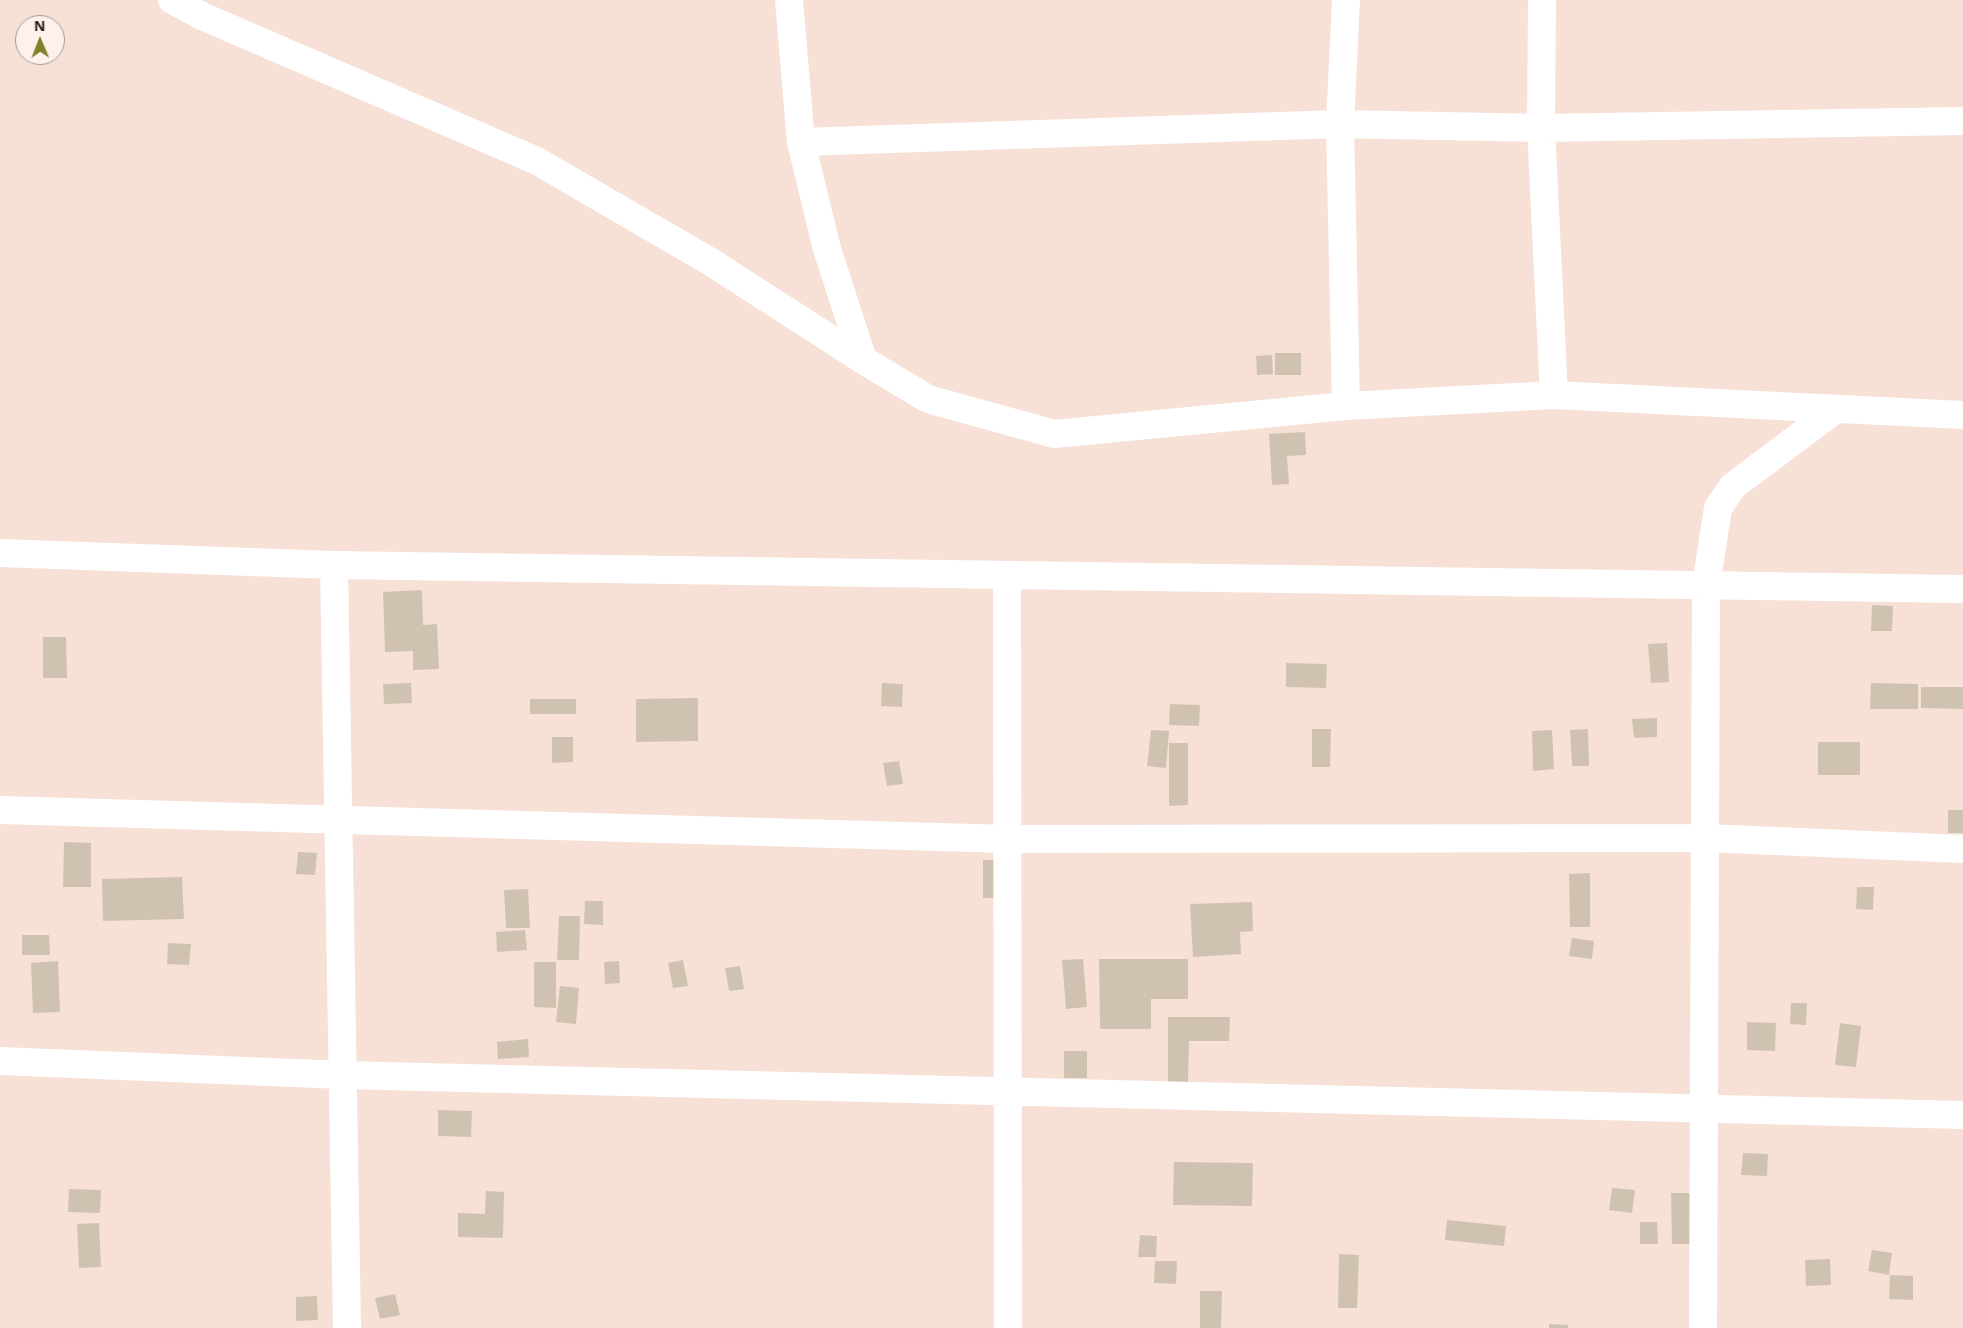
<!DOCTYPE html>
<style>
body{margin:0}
#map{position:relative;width:1963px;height:1328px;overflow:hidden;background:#f7e1d7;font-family:"Open Sans",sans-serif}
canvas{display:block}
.north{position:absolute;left:15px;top:15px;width:50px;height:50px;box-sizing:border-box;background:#fef0ea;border:1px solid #a59a95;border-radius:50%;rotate:359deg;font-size:14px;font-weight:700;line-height:20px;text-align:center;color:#201915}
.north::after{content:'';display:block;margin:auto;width:18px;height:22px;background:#80812a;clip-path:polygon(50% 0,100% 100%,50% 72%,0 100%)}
</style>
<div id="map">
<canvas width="1963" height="1328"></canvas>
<div class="north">N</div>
</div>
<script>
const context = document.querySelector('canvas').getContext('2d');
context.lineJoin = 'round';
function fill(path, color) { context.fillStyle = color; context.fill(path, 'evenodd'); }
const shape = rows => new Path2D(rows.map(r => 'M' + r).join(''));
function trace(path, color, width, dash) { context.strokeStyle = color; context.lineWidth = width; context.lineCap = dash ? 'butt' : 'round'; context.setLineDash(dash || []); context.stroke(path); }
const building = shape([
 [1275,353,1301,353,1301,375,1275,375],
 [1272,355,1273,374,1257,375,1256,356],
 [1305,432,1306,455,1287,456,1289,484,1272,485,1269,434],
 [422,590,423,625,437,624,439,669,413,670,413,651,385,652,383,592],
 [1872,605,1893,606,1892,631,1871,631],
 [43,637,66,637,67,678,43,678],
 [1667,643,1669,682,1651,683,1648,644],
 [1286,663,1327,664,1326,688,1286,687],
 [411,683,412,703,384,704,383,684],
 [882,683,903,684,902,707,881,706],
 [1871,683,1918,684,1918,709,1870,709],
 [1921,687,1963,687,1963,709,1921,708],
 [698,698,698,741,636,742,636,699],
 [530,699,576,699,576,714,530,714],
 [1170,704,1200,705,1199,726,1169,725],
 [1657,718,1657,737,1634,738,1632,719],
 [1312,729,1331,729,1330,767,1312,767],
 [1588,729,1589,766,1572,766,1570,730],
 [1151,730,1169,731,1166,768,1147,766],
 [1552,730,1554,769,1533,771,1532,731],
 [552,737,573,737,573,762,552,763],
 [1818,742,1860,742,1860,775,1818,775],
 [1169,743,1188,743,1188,805,1169,806],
 [899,761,903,784,887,786,883,763],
 [1948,810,1963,810,1963,833,1948,833],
 [64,842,91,843,91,887,63,887],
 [298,852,317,853,315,875,296,874],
 [983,860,1003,860,1003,898,983,898],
 [1590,873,1590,927,1570,927,1569,874],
 [182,877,184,919,103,921,102,879],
 [1857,887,1874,887,1873,910,1856,909],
 [528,889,530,928,506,928,504,890],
 [585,901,603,901,603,925,584,924],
 [1252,902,1253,931,1240,932,1241,954,1193,957,1190,904],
 [559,916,580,916,579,960,557,960],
 [525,930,527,950,497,952,496,932],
 [22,935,49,935,50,955,22,955],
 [1572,938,1594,941,1592,959,1569,956],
 [168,943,191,944,189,965,167,964],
 [1083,959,1087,1007,1066,1009,1062,960],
 [1099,959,1188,959,1188,999,1151,999,1151,1029,1100,1029],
 [683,960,688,986,673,988,668,963],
 [58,961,60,1012,33,1013,31,963],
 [619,961,620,983,605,984,604,962],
 [534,962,556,962,556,1008,534,1007],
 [740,966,744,989,729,991,725,968],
 [560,986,579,988,576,1024,556,1022],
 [1791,1003,1807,1003,1806,1025,1790,1024],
 [1168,1017,1230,1017,1229,1041,1189,1041,1188,1082,1168,1082],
 [1747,1022,1776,1023,1775,1051,1747,1050],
 [1840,1023,1861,1026,1856,1067,1835,1065],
 [528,1039,529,1057,498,1059,497,1042],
 [1064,1051,1087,1051,1087,1078,1064,1078],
 [438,1110,472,1111,471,1137,438,1136],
 [1743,1153,1768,1154,1767,1176,1741,1175],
 [1174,1162,1253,1163,1252,1206,1173,1205],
 [1612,1188,1635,1190,1632,1213,1609,1210],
 [69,1189,101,1190,100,1213,68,1212],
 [486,1191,504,1192,503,1238,458,1237,458,1213,485,1214],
 [1671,1193,1695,1193,1696,1244,1672,1244],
 [1447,1220,1506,1226,1504,1246,1445,1240],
 [1640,1222,1657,1222,1658,1244,1640,1244],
 [99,1223,101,1267,79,1268,77,1224],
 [1140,1235,1157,1236,1156,1257,1138,1257],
 [1872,1250,1892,1253,1889,1275,1868,1271],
 [1339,1254,1359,1255,1357,1308,1338,1308],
 [1830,1259,1831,1285,1806,1286,1805,1260],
 [1155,1261,1177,1261,1176,1284,1154,1283],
 [1890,1275,1913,1276,1913,1300,1889,1299],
 [1200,1291,1222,1291,1221,1328,1200,1328],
 [395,1294,400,1315,380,1319,375,1298],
 [317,1296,318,1320,296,1321,296,1297],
 [1549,1324,1568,1325,1568,1328,1549,1328]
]);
const street = shape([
 [172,0,202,16,537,161,711,262,863,360,928,399,1054,434,1346,406,1554,395,1963,415],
 [789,0,801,142,827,249,863,360],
 [1542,0,1541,128,1554,395],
 [801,142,1340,124,1541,128,1963,121],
 [1346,406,1340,124,1346,0],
 [0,553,334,565,1963,589],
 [334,565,347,1328],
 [1007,575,1008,1328],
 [0,810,1008,839,1705,838,1963,849],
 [0,1061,343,1075,1963,1115],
 [1703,1328,1706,586,1718,508,1733,486,1836,409]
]);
fill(building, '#d0c2b1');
trace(street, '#fff', 28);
</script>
